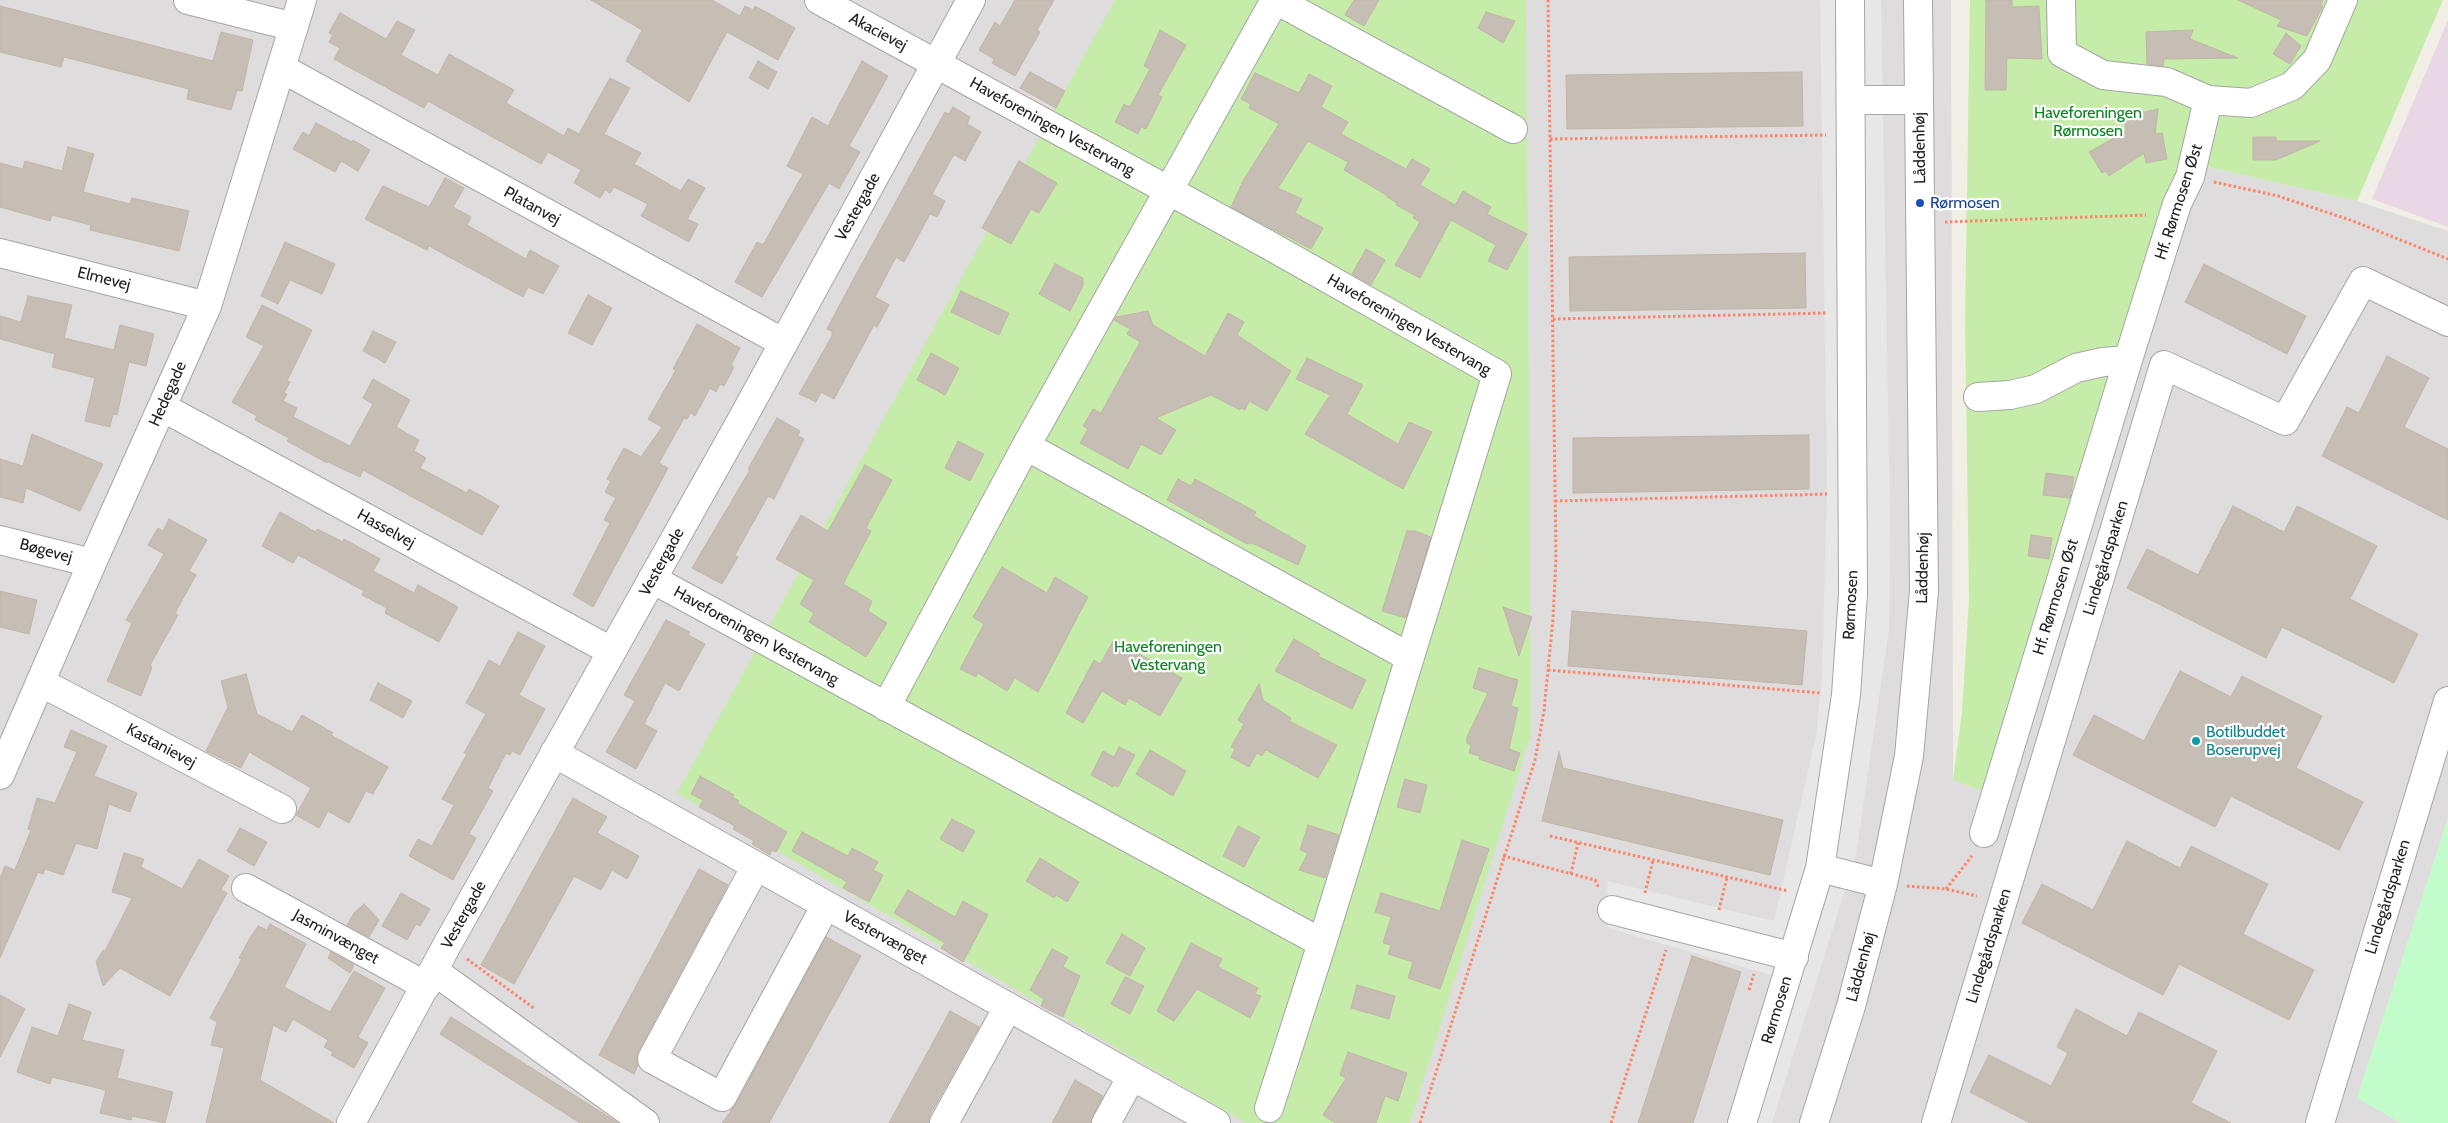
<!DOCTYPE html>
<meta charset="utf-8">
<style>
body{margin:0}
canvas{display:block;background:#f1eee5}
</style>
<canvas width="2448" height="1123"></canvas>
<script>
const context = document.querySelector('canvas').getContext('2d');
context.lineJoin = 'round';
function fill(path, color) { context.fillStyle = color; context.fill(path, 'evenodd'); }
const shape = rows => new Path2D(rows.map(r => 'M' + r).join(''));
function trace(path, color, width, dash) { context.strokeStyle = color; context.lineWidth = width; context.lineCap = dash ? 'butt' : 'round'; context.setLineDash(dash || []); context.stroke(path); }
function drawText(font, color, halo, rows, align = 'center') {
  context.font = font + ' Cabin,sans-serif'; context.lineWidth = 4.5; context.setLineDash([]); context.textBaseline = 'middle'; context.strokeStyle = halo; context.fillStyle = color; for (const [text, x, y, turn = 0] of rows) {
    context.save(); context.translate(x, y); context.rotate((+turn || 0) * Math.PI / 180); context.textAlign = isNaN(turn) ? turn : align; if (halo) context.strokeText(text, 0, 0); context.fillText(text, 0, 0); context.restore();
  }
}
const residential = shape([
 [0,0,1951,0,1953,780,2004,799,2200,165,2357,201,2448,231,2448,818,2357,1098,2401,1123,0,1123]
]);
const industrial = shape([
 [2448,20,2448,227,2372,199]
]);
const grass = shape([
 [1115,0,1526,0,1531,734,1410,1123,1246,1123,677,793],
 [1970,0,2443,0,2357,201,2200,165,2004,799,1953,780,1962,712,1969,599,1965,322]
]);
const park = shape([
 [2448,818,2448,1123,2401,1123,2357,1098]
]);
const parking = shape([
 [1820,0,1881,0,1890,517,1889,630,1856,855,1772,1123,1726,1123,1771,975,1608,928,1607,881,1774,921,1816,735,1822,679,1827,484]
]);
const building = shape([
 [591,0,712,0,740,16,745,6,753,10,755,6,795,28,778,60,727,32,689,102,626,61,642,30,591,0],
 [1015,0,1054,0,1037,30,1040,32,1015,76,992,63,994,59,979,50,995,22,1000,26,1015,0],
 [1354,0,1379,0,1364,26,1345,15,1354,0],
 [1986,0,2012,0,2012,7,2039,6,2042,59,2007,58,2006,90,1985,90,1986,0],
 [2238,0,2323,0,2321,5,2323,6,2307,36,2277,26,2281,20,2238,0],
 [0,6,213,61,221,32,253,40,242,91,237,90,231,110,187,99,189,89,64,57,61,67,0,52,0,6],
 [1486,12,1515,21,1503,43,1478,28,1486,12],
 [340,13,386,39,397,21,415,30,401,55,438,75,449,54,514,90,506,103,564,136,568,128,579,134,610,78,630,88,604,134,641,153,634,164,681,191,688,179,705,188,687,219,698,224,689,242,641,216,648,204,614,187,610,193,605,190,600,198,574,183,581,170,548,152,541,164,428,101,424,108,334,59,340,48,329,42,333,35,329,33,340,13],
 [1160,30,1186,45,1158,95,1162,97,1146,129,1141,127,1138,134,1115,122,1124,104,1130,107,1150,69,1144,66,1160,30],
 [2193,30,2190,39,2238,58,2164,59,2163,66,2147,64,2146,32,2193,30],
 [2286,33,2301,46,2290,64,2273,54,2286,33],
 [758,61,777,72,768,89,749,78,758,61],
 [862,61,888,76,849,146,860,152,839,189,829,183,762,297,735,282,757,242,763,245,803,174,787,166,812,117,828,126,862,61],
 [1030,72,1065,91,1056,108,1020,88,1030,72],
 [1802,72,1803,126,1567,129,1566,75,1802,72],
 [1255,73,1299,93,1309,74,1332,86,1321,107,1348,122,1341,134,1406,169,1412,159,1430,169,1420,185,1455,205,1463,191,1491,207,1487,214,1527,234,1507,270,1488,261,1496,245,1451,220,1420,278,1395,265,1420,222,1413,218,1415,215,1396,205,1397,203,1387,197,1388,196,1344,170,1348,162,1308,141,1278,188,1302,199,1295,213,1323,228,1311,249,1231,207,1244,179,1279,124,1249,108,1251,104,1241,99,1255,73],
 [953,107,970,117,967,124,981,132,965,161,955,155,952,158,932,194,945,201,937,217,930,214,904,262,896,257,875,297,889,305,877,327,874,325,834,399,821,392,816,402,799,394,832,336,832,331,827,329,853,280,945,112,949,114,953,107],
 [2158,109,2155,134,2162,133,2167,159,2146,163,2144,153,2109,176,2106,171,2102,173,2089,152,2126,131,2124,117,2158,109],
 [316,123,352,142,353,140,370,150,358,171,341,161,335,172,293,149,303,132,309,136,316,123],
 [2253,137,2276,137,2276,141,2320,141,2276,160,2253,160,2253,137],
 [68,147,94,154,83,192,130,204,132,198,189,211,179,251,90,230,91,225,52,215,50,221,0,207,0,163,23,169,25,161,62,171,68,147],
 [1019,161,1057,183,1039,213,1031,209,1011,244,982,228,1019,161],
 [445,178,464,188,453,207,471,217,467,225,526,259,530,250,559,266,543,294,528,287,523,297,429,246,427,250,365,219,383,186,429,207,445,178],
 [285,242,335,264,322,294,290,280,278,304,261,296,285,242],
 [1366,249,1385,260,1371,285,1352,274,1366,249],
 [1805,253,1806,308,1570,311,1569,257,1805,253],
 [1055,264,1083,278,1083,286,1070,311,1039,294,1055,264],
 [2204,264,2306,316,2287,354,2185,302,2204,264],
 [961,291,1009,313,999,335,951,312,961,291],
 [588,295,612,308,592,345,568,333,588,295],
 [28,296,72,305,64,338,114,350,120,325,154,334,146,366,129,362,117,415,113,414,110,427,85,421,95,378,52,367,55,354,0,339,0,316,21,322,28,296],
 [262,305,312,330,287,381,290,382,284,393,287,394,283,401,297,408,293,417,350,446,373,404,363,398,373,379,410,400,396,427,419,440,414,451,426,458,420,468,467,493,469,489,499,506,482,535,363,470,360,477,328,462,327,463,287,441,289,438,255,420,257,416,232,402,264,346,246,337,262,305],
 [1148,311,1153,325,1205,356,1228,313,1244,322,1237,335,1291,371,1267,411,1249,401,1245,410,1241,408,1240,410,1211,395,1156,418,1176,430,1161,455,1141,444,1128,469,1080,443,1088,429,1083,426,1093,409,1101,413,1140,342,1127,334,1130,329,1114,320,1116,317,1148,311],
 [697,324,740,348,731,365,734,367,724,386,720,384,716,392,710,388,695,416,691,413,687,419,684,418,659,463,668,468,593,607,573,595,610,523,604,520,616,498,605,492,611,481,607,479,624,448,641,457,662,427,648,419,676,370,673,369,697,324],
 [373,331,396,342,385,363,363,351,373,331],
 [931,353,959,368,945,395,917,380,931,353],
 [2387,356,2429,378,2404,427,2448,449,2448,520,2322,456,2347,407,2359,413,2387,356],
 [1307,358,1363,385,1347,414,1352,417,1398,444,1409,422,1432,432,1403,489,1305,434,1330,395,1296,379,1307,358],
 [777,418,800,431,798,436,804,439,774,499,768,496,735,555,738,557,722,584,692,568,750,470,748,469,777,418],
 [32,434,103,464,80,511,26,488,23,503,0,497,0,459,23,466,32,434],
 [1809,435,1809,489,1573,493,1573,438,1809,435],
 [958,441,984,454,970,481,945,468,958,441],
 [865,465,892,480,866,528,871,531,843,584,872,601,868,611,887,623,866,657,809,622,814,613,800,604,814,580,776,559,801,515,828,531,865,465],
 [2046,473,2074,477,2070,498,2043,495,2046,473],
 [1178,479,1191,486,1195,479,1256,512,1254,516,1306,546,1298,565,1252,543,1247,544,1167,500,1178,479],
 [2233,506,2284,532,2297,506,2377,546,2350,599,2418,634,2394,683,2282,627,2266,658,2127,588,2147,549,2198,575,2233,506],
 [280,512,316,532,317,529,343,542,344,539,380,559,373,571,414,593,418,585,458,607,439,642,385,613,387,608,362,595,364,591,311,562,298,555,293,563,262,546,280,512],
 [169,519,207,540,189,571,196,575,175,613,178,615,150,665,152,667,141,696,107,681,132,623,126,620,164,554,148,545,158,528,163,531,169,519],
 [1407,531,1415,531,1431,537,1406,618,1382,611,1407,531],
 [2031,535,2052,538,2049,559,2028,556,2031,535],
 [1002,567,1047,593,1055,577,1088,597,1038,692,1015,678,1007,691,978,673,976,677,960,669,984,624,973,617,1002,567],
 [0,591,37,600,29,634,0,627,0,591],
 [1503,607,1532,617,1519,656,1503,607],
 [1572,611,1807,631,1802,685,1568,666,1572,611],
 [666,620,690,632,688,635,705,644,679,691,665,683,644,724,657,731,636,769,606,752,635,701,624,695,666,620],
 [518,632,545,646,519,695,545,709,520,755,512,751,510,755,506,753,488,788,493,791,469,834,476,838,453,880,409,856,418,839,432,846,454,805,442,799,467,754,464,753,486,714,466,703,489,660,500,666,518,632],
 [1294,639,1320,654,1318,656,1366,680,1352,709,1275,671,1294,639],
 [1114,640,1182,678,1160,716,1129,698,1125,705,1102,691,1083,723,1066,713,1094,660,1100,664,1114,640],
 [1479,668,1518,680,1511,706,1518,708,1509,749,1520,753,1514,771,1479,759,1480,756,1469,753,1471,745,1467,743,1467,737,1488,693,1473,688,1479,668],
 [2180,671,2231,697,2242,676,2322,716,2296,768,2363,802,2339,850,2231,796,2215,827,2073,755,2094,715,2144,741,2180,671],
 [246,674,257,714,292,732,302,715,333,733,331,735,388,767,373,794,366,791,349,823,328,811,319,828,296,815,311,788,249,752,241,768,206,751,228,707,221,681,246,674],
 [378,683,412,701,403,718,370,700,378,683],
 [1259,684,1263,700,1291,718,1289,721,1337,745,1318,778,1266,750,1262,756,1257,753,1249,767,1231,757,1235,749,1231,747,1244,724,1238,720,1259,684],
 [71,730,107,746,94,776,137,793,130,812,109,804,97,849,76,843,63,875,45,869,43,874,38,872,0,958,0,878,5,866,15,870,31,830,28,829,37,798,55,803,77,752,64,747,71,730],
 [1119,747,1135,755,1118,787,1114,785,1113,787,1091,775,1103,751,1114,757,1119,747],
 [1150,750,1186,771,1173,796,1136,774,1150,750],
 [1559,752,1563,768,1783,820,1770,875,1542,821,1559,752],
 [700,776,734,795,732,797,739,801,737,803,787,832,776,852,772,850,770,855,752,844,754,841,733,829,735,826,699,807,703,800,691,794,700,776],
 [1405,779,1427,785,1420,813,1397,807,1405,779],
 [573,798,607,817,597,833,639,856,627,879,612,870,601,890,574,876,514,984,481,965,573,798],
 [952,819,975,831,963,852,940,839,952,819],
 [1308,825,1339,835,1325,878,1299,870,1308,853,1300,850,1308,825],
 [1238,826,1260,837,1244,867,1223,856,1238,826],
 [240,828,267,842,254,866,227,851,240,828],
 [802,832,848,856,852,848,878,862,873,870,883,875,869,902,843,888,847,882,792,851,802,832],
 [1462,840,1489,849,1440,989,1408,978,1413,962,1388,954,1391,945,1383,943,1391,917,1375,912,1381,893,1440,911,1462,840],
 [2127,841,2180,868,2191,846,2268,884,2243,934,2314,970,2289,1020,2179,964,2163,995,2022,923,2042,884,2093,910,2127,841],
 [124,853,144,859,141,867,182,889,199,859,229,876,221,890,227,893,170,996,120,968,103,986,96,962,103,950,105,951,132,898,112,892,124,853],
 [1040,858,1079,882,1067,902,1056,895,1054,898,1026,881,1040,858],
 [699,869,728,885,638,1052,636,1059,638,1065,634,1074,599,1055,699,869],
 [908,890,955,917,963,901,988,915,963,962,941,948,945,943,894,913,908,890],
 [401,893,430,909,420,926,416,924,407,940,382,926,401,893],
 [364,904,379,920,369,937,347,925,354,913,364,904],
 [270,924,306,944,284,987,330,1012,354,971,385,988,358,1037,368,1043,354,1068,331,1055,333,1052,324,1047,328,1040,293,1019,286,1032,273,1025,260,1080,334,1123,206,1123,224,1048,211,1045,217,1022,210,1018,242,959,239,958,250,938,258,926,267,930,270,924],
 [1122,934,1145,948,1130,976,1106,963,1122,934],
 [826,937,861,956,769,1123,722,1123,736,1104,826,937],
 [1191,943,1222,959,1218,967,1258,988,1255,994,1261,996,1250,1018,1197,989,1174,1021,1157,1011,1191,943],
 [1052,949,1068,957,1063,967,1080,976,1063,1017,1041,1006,1044,999,1030,990,1052,949],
 [331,952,354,965,350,973,328,958,331,952],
 [1692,956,1741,972,1693,1123,1638,1123,1692,956],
 [1125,977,1144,986,1130,1014,1111,1004,1125,977],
 [1357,985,1395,996,1389,1019,1351,1008,1357,985],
 [0,995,25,1009,0,1057,0,995],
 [69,1004,91,1012,82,1040,124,1050,117,1078,173,1092,165,1123,132,1116,131,1120,100,1113,106,1090,52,1077,50,1084,17,1072,32,1027,58,1036,69,1004],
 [2076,1009,2127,1036,2139,1012,2217,1051,2191,1103,2231,1123,2030,1123,1970,1092,1989,1055,2051,1086,2068,1053,2057,1047,2076,1009],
 [950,1011,979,1027,930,1115,928,1123,889,1123,950,1011],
 [451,1017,615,1121,618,1123,580,1123,440,1034,451,1017],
 [1348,1052,1407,1073,1398,1101,1385,1096,1376,1123,1335,1123,1323,1115,1346,1078,1340,1075,1348,1052],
 [1075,1080,1103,1096,1090,1123,1052,1123,1075,1080]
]);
const path = shape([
 [1550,139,1826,135],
 [2214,182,2278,196,2353,221,2448,259],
 [1945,222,2146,215],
 [1553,319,1828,313],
 [1555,501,1827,494],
 [1548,670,1821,693],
 [1550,836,1788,891],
 [1503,856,1595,880,1599,888],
 [1571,874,1578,843],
 [1907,886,1946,889,1977,896],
 [1946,889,1972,856],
 [1645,893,1653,860],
 [1719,910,1727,877],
 [467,959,535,1009],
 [1749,990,1754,974],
 [1420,1123,1535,760,1544,711,1553,619,1556,558,1548,0],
 [1611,1123,1666,950]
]);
const minor = shape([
 [188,0,294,27],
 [819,0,1265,243,1497,374,1322,943,1269,1108],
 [1276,0,1513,129],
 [1850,0,1853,594,1846,695,1820,868,1883,884],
 [2061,0,2062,53,2103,75,2167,82,2208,100,2251,103,2292,86,2317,60,2343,0],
 [281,68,784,343],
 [1851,100,1919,100],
 [0,253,207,306],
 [1978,397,2010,395,2036,389,2076,368,2103,362,2128,360],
 [162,407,611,651],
 [1026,446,1409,657],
 [0,540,92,563],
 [652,579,1322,943],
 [40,682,282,809],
 [886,707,1026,446,1275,0],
 [554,753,1216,1123],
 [0,775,92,563,207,306,302,0],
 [1984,833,2128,360,2177,204,2190,177,2208,100],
 [756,866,652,1059,722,1097,826,905],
 [246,888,426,986],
 [1612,910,1794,957],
 [434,971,645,1123],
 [351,1123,447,945,741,421,971,0],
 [944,1123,1008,1007],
 [1106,1123,1132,1076],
 [1742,1123,1820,868],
 [1814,1123,1851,1006,1883,884,1909,756,1924,591,1918,0],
 [1936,1123,2164,365,2285,421,2363,281,2448,322],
 [2320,1123,2448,701]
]);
const markers = [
 [1920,203,5,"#1a4fb4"],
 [2196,741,5,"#0f9aa8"]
];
const streetNames = [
 ["Akacievej",878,32,28],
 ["Haveforeningen Vestervang",1052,127,29],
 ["Låddenhøj",1920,148,-91],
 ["Hf. Rørmosen Øst",2179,202,-72],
 ["Platanvej",532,206,29],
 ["Vestergade",858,207,-61],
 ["Elmevej",104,279,14],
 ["Haveforeningen Vestervang",1409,325,30],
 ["Hedegade",168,394,-66],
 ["Hasselvej",386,529,29],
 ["Bøgevej",46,551,15],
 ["Lindegårdsparken",2106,558,-73],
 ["Vestergade",662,562,-61],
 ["Låddenhøj",1923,568,-89],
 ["Hf. Rørmosen Øst",2056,597,-73],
 ["Rørmosen",1851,605,-87],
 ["Haveforeningen Vestervang",756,636,29],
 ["Kastanievej",161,746,28],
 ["Lindegårdsparken",2388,897,-73],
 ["Vestergade",464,915,-61],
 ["Jasminvænget",336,937,29],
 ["Vestervænget",885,938,29],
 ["Lindegårdsparken",1989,946,-73],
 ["Låddenhøj",1861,967,-75],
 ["Rørmosen",1777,1010,-73]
];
const parkNames = [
 ["Haveforeningen",2088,113],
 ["Rørmosen",2088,131],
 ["Haveforeningen",1168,647],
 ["Vestervang",1168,665]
];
const transitNames = [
 ["Rørmosen",1930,203]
];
const cultureNames = [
 ["Botilbuddet",2206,732],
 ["Boserupvej",2206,750]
];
fill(residential, '#dedcdc');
fill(industrial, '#ead7e5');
fill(grass, '#c5eda9');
fill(park, '#c1fcca');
fill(parking, '#e7e7e7');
fill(building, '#c6bdb4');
trace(building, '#c3b5a7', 1);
trace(minor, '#a6a6a6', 30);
trace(path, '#ff8368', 3, [2.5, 2.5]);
trace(minor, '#fff', 28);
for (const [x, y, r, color] of markers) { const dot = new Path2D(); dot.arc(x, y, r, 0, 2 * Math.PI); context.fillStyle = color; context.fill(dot); trace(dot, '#fff', 2); }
drawText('16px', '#1f1f1f', '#fff', streetNames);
drawText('16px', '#07841b', '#fff', parkNames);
drawText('16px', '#164399', '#fff', transitNames, 'left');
drawText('16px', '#0d838f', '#fff', cultureNames, 'left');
</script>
